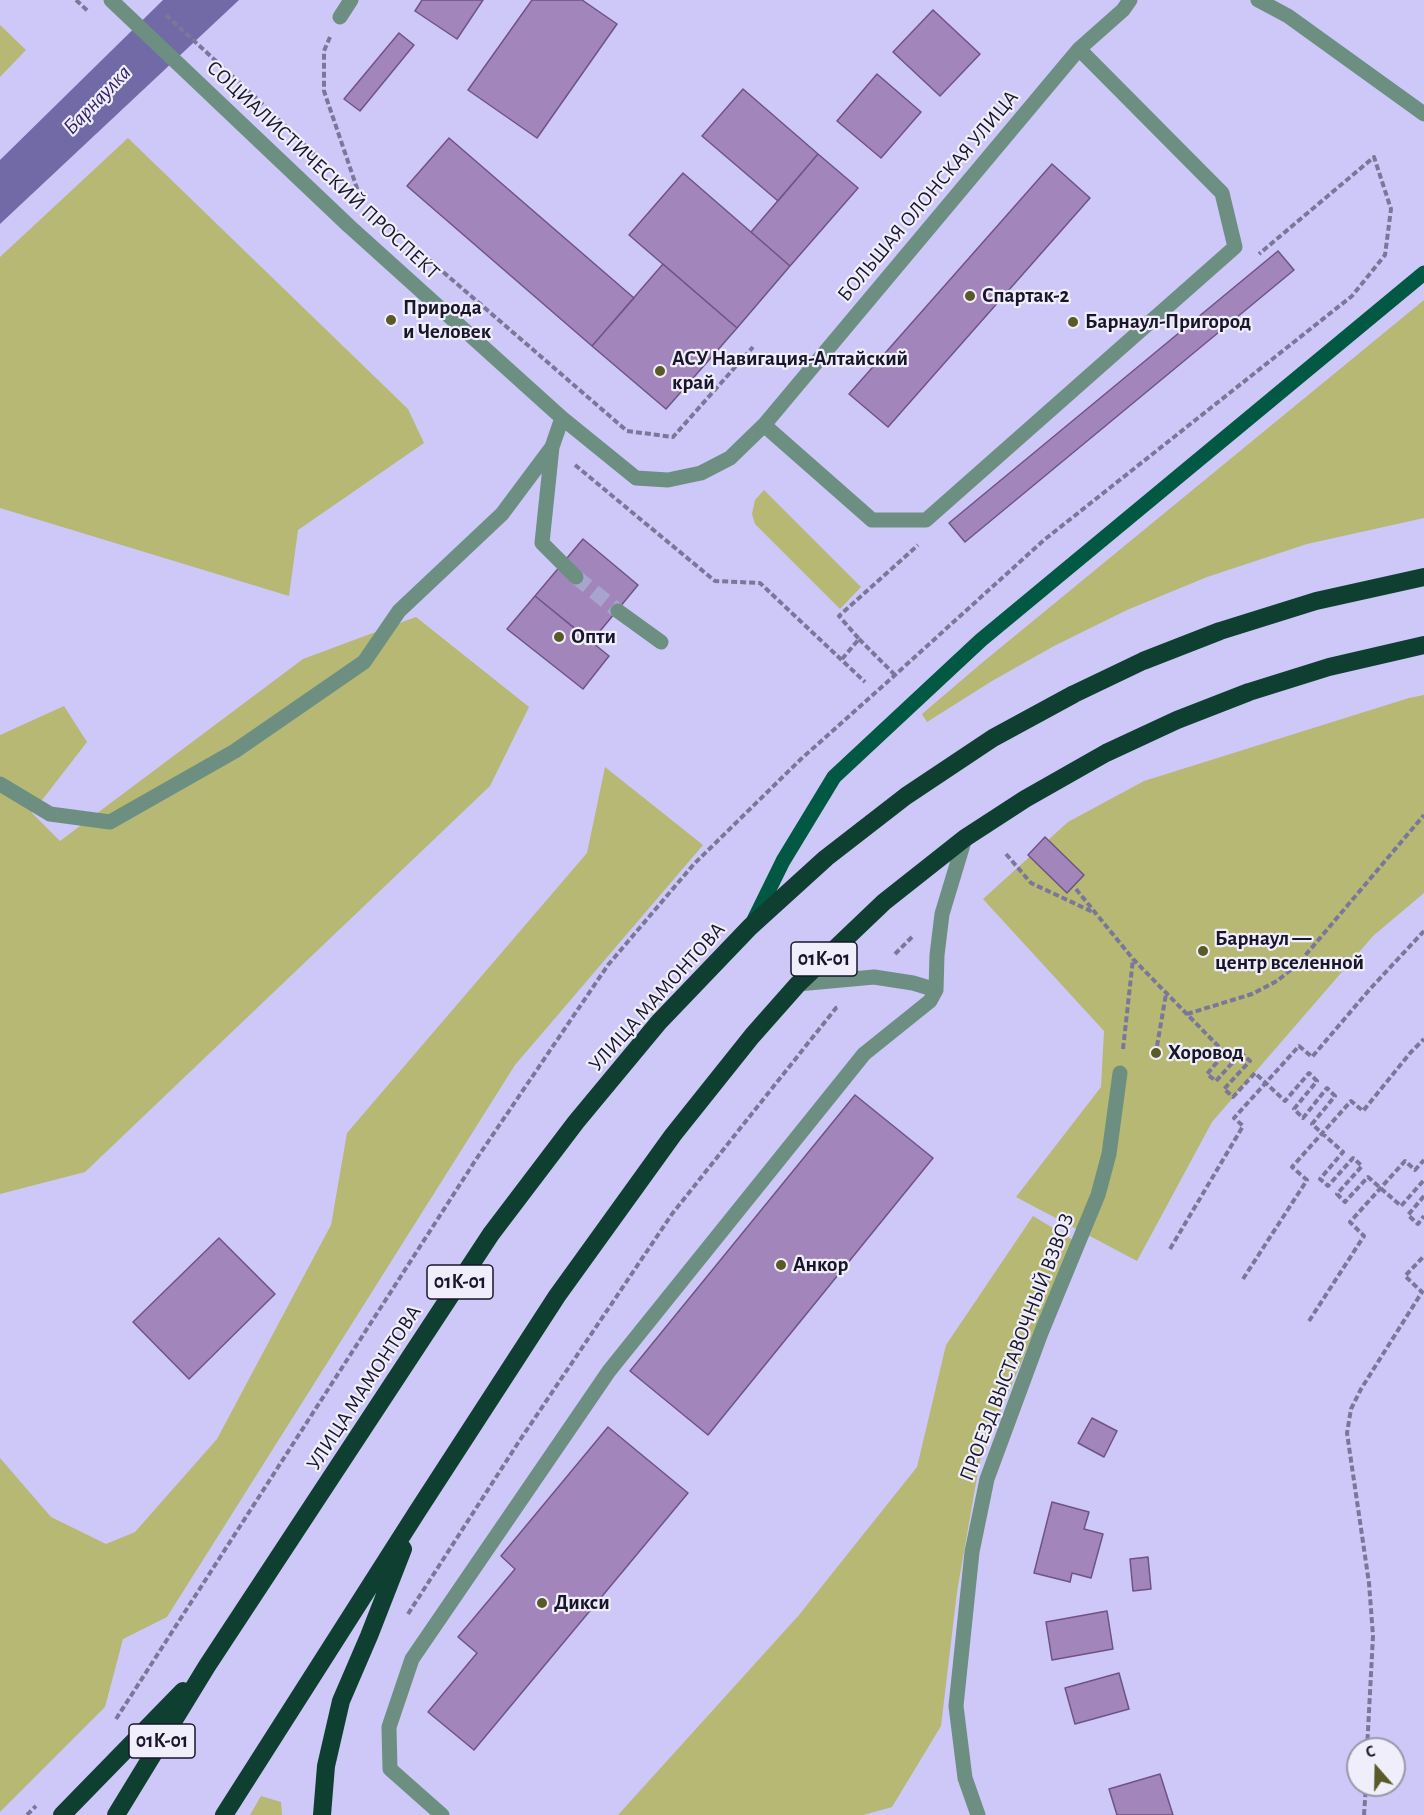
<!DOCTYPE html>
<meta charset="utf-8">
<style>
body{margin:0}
#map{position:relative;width:1424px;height:1815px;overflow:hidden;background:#cdc8f8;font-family:"Alegreya Sans",sans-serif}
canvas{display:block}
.north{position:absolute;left:1346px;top:1737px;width:60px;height:60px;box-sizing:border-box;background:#efeefa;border:2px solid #9998a7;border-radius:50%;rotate:340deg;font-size:16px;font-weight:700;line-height:24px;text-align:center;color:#19162b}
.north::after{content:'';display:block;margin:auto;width:21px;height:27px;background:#595a27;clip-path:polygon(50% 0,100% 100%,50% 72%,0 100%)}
</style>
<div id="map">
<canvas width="1424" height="1815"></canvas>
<div class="north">С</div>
</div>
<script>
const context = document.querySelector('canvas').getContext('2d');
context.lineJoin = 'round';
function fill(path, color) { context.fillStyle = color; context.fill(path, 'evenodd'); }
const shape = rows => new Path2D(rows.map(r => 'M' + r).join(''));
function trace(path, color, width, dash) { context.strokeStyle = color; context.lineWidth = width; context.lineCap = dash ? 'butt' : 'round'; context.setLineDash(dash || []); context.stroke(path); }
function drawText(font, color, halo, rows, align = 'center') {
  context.font = font + ' "Alegreya Sans",sans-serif'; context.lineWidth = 4.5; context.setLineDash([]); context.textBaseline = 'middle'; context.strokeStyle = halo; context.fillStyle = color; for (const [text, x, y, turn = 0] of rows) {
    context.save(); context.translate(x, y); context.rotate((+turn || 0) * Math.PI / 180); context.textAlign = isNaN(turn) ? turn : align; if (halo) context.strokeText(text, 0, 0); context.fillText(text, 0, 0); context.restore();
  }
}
const green = shape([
 [0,25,26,50,0,77],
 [128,138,408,409,424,443,298,530,289,596,0,508,0,257],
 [1424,300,1424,518,1307,544,1207,577,1127,610,1054,646,992,681,927,722,922,714,983,662],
 [764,490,861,587,840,609,755,524,752,514,755,500],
 [416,617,529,707,490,786,85,1172,0,1194,0,735,64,706,87,742,32,813,60,841,303,659],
 [1424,695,1424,893,1373,936,1212,1122,1137,1261,1016,1197,1101,1087,1104,1031,983,899,1068,822,1144,781,1409,698],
 [605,767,703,845,515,1065,167,1617,123,1639,105,1707,0,1812,0,1458,51,1517,106,1544,135,1532,217,1439,331,1225,347,1133,587,853],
 [1033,1216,1073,1240,980,1460,957,1592,941,1726,892,1807,863,1815,618,1815,799,1615,917,1467,946,1345],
 [261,1796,281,1802,282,1815,250,1815]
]);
const water = shape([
 [163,0,239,0,0,224,0,160]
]);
const building = shape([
 [422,0,483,0,457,39,415,11,422,0],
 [532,0,582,0,617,24,537,138,468,90,532,0],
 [933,10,980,54,940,96,893,52,933,10],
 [399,33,414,45,360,111,344,99,399,33],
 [877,74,921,112,881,158,837,121,877,74],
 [743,89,818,154,778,201,702,136,743,89],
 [449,138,634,298,592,346,407,186,449,138],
 [818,154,858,188,790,266,751,232,818,154],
 [1052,164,1090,198,888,427,849,394,1052,164],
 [683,173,790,266,737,328,629,235,683,173],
 [1278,251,1294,270,965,542,949,523,1278,251],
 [663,264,737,328,666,409,592,346,663,264],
 [583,539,638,585,591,642,535,596,583,539],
 [535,596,609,656,583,689,507,629,535,596],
 [1045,837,1084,875,1067,893,1028,855,1045,837],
 [855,1095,933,1158,708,1435,630,1371,855,1095],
 [219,1238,275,1294,189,1379,133,1322,219,1238],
 [1092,1418,1117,1431,1104,1457,1078,1443,1092,1418],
 [608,1427,688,1493,474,1750,428,1712,477,1653,458,1637,515,1569,501,1556,608,1427],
 [1052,1502,1089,1512,1084,1529,1103,1534,1091,1578,1072,1573,1070,1582,1034,1573,1052,1502],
 [1148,1557,1151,1589,1133,1591,1130,1559,1148,1557],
 [1107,1611,1113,1649,1052,1660,1046,1622,1107,1611],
 [1119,1673,1129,1709,1075,1724,1065,1688,1119,1673],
 [1160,1774,1173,1815,1117,1815,1109,1789,1160,1774]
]);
const minorTunnel = shape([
 [576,577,618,611]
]);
const path = shape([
 [76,0,89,12],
 [166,15,255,97,320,160],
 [330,37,324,51,324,91,361,200],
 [382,219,627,431,673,437,753,347],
 [575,465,715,581,760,583,865,682],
 [859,639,895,675],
 [842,659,859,639,839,616,918,545],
 [1006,854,1031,883,1095,913],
 [1076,889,1133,959,1225,1053,1207,1074,1216,1081,1241,1053,1250,1061,1224,1089,1233,1097,1255,1073,1285,1101,1309,1073,1317,1081,1294,1109,1303,1118,1327,1088,1335,1096,1312,1124,1343,1152,1320,1179,1328,1186,1353,1158,1362,1166,1337,1194,1345,1202,1368,1177,1401,1206,1424,1180],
 [895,954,913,936],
 [1187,1014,1252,994,1277,981,1298,964,1424,815],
 [1157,1046,1166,994],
 [1123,1049,1133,959],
 [1424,1196,1408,1215,1418,1224,1424,1216],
 [1170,1249,1243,1126,1234,1118,1299,1046,1312,1057,1370,989,1424,931],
 [1243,1279,1307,1180,1292,1167,1351,1101,1363,1111,1411,1052,1424,1039],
 [1309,1321,1364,1236,1350,1222,1405,1161,1415,1170,1424,1160],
 [408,1614,518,1443,672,1214,836,1008,839,1007],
 [116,1719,475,1161,608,965,694,864,801,759,895,675,1044,540,1352,296,1385,255,1391,209,1374,157,1259,254],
 [1367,1749,1373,1636,1369,1583,1347,1433,1351,1409,1361,1389,1422,1292,1405,1276,1424,1256],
 [27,1815,36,1806],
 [1364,1815,1366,1785]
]);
const minor = shape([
 [111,0,349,226,562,418,636,478,668,480,701,473,730,458,764,425,1079,49,1123,10,1130,0],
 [1258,0,1288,16,1424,114],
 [340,17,351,0],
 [562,418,552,447,542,543,576,577],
 [764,425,872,520,926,520,1235,247,1222,193,1079,49],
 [618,611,661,642],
 [0,784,50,814,110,822,235,751,364,662,399,611,502,514,552,447],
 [798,984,874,977,913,983,936,990,937,955,942,914,965,838],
 [442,1815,390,1769,389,1727,412,1659,609,1371,864,1054,930,1001,936,990],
 [978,1815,965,1778,956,1706,972,1552,987,1479,1041,1333,1098,1195,1109,1154,1120,1073]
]);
const major = shape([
 [753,922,783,861,834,777,981,640,1424,273]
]);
const highway = shape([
 [62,1815,183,1691],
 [116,1815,207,1666,491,1234,576,1122,659,1022,750,927,826,858,906,796,993,738,1074,694,1143,661,1220,631,1316,601,1424,577],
 [224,1815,417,1512,557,1296,673,1135,752,1036,798,984,884,902,965,838,1025,799,1106,753,1177,720,1249,692,1329,667,1424,645],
 [322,1815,326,1766,341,1701,369,1636,403,1549]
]);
const markers = [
 [970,296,6,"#595a27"],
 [391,320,6,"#595a27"],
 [1073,322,6,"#595a27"],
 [660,371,6,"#595a27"],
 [559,637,6,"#595a27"],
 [1203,951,6,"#595a27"],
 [1156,1053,6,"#595a27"],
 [781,1265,6,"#595a27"],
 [542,1603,6,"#595a27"]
];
const shields = [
 [824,959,66],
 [460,1282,66],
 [162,1741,66]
];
const shieldNames = [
 ["01К-01",824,959],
 ["01К-01",460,1282],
 ["01К-01",162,1741]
];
const streetNames = [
 ["СОЦИАЛИСТИЧЕСКИЙ ПРОСПЕКТ",323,170,43],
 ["БОЛЬШАЯ ОЛОНСКАЯ УЛИЦА",928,196,-50],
 ["УЛИЦА МАМОНТОВА",657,997,-48],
 ["ПРОЕЗД ВЫСТАВОЧНЫЙ ВЗВОЗ",1017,1347,-69],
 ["УЛИЦА МАМОНТОВА",364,1388,-57]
];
const poiNames = [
 ["Спартак-2",982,296],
 ["Природа",403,308],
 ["и Человек",403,332],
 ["Барнаул-Пригород",1085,322],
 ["АСУ Навигация-Алтайский",672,359],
 ["край",672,383],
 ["Опти",571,637],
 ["Барнаул —",1215,939],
 ["центр вселенной",1215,963],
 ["Хоровод",1168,1053],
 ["Анкор",793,1265],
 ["Дикси",554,1603]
];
const waterNames = [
 ["Барнаулка",97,100,-46]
];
fill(green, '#b6b873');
fill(water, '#7269a7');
fill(building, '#a285ba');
trace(building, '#6f5384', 1.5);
trace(minorTunnel, '#a9a4cf', 15, [15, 8]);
trace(path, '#7b779a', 4, [6, 3]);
trace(minor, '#6c8f82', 15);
trace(major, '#015843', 15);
trace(highway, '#0f3f31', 18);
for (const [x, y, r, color] of markers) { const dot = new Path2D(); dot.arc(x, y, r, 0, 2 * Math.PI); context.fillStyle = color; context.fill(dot); trace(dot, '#efeefa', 2); }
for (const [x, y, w] of shields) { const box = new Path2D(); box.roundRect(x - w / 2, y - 17, w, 34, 4.5); context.fillStyle = '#efeefa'; context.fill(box); trace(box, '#19162b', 1.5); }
drawText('bold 20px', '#19162b', null, shieldNames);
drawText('21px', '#19162b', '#efeefa', streetNames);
drawText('bold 21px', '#19162b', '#efeefa', poiNames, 'left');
drawText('italic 22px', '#35216e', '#efeefa', waterNames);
</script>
